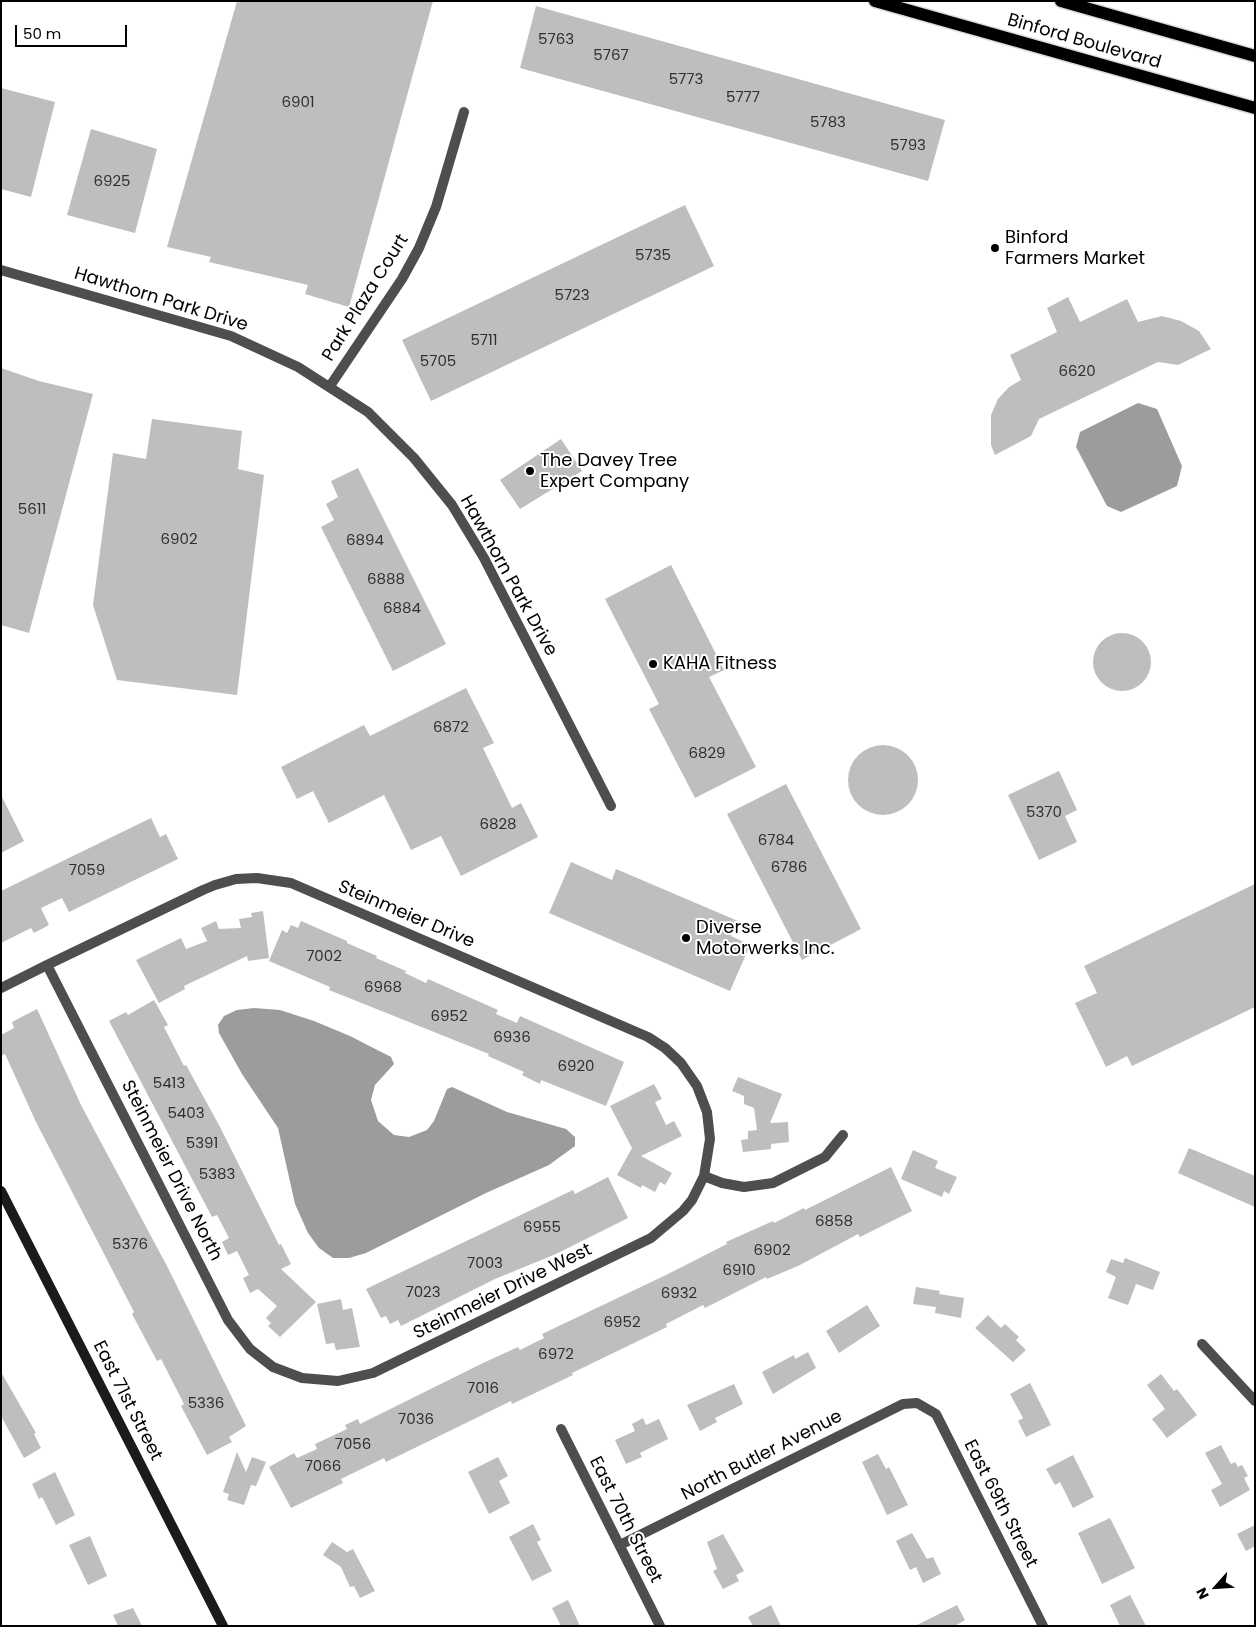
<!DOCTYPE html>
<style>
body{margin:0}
#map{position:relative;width:1256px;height:1627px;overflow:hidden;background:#fff;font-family:Poppins,sans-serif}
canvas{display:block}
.frame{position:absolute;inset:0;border:2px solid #000;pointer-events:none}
.north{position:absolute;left:1191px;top:1562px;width:50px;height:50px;-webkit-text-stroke:4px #fff;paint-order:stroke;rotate:244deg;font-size:14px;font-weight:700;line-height:20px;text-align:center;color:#000}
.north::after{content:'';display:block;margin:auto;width:18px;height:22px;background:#000;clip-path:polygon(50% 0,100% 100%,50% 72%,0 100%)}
.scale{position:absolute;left:15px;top:25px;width:112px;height:22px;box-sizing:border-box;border:2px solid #000;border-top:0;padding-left:6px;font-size:15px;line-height:18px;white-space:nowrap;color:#000;-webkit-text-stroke:4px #fff;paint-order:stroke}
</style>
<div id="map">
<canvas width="1256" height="1627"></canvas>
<div class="frame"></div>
<div class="north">N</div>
<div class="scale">50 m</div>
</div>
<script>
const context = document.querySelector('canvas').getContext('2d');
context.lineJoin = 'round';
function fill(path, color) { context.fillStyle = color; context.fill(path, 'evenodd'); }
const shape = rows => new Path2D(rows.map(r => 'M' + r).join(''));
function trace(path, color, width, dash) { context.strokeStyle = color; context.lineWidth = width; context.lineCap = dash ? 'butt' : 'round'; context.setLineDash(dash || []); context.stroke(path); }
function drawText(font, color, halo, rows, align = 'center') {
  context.font = font + ' Poppins,sans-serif'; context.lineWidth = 4; context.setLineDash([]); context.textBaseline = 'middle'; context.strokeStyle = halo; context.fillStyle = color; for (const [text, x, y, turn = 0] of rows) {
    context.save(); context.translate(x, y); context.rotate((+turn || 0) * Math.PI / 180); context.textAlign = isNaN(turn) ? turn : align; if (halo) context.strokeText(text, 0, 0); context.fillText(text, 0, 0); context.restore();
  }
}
const water = shape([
 [1138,403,1157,409,1182,466,1177,486,1121,512,1107,506,1076,447,1080,432],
 [254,1008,280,1010,314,1021,350,1036,391,1057,394,1064,375,1085,371,1100,378,1121,394,1135,409,1137,427,1130,434,1121,447,1089,452,1087,507,1112,566,1129,575,1137,575,1146,549,1165,486,1193,366,1253,349,1258,333,1258,319,1248,308,1233,295,1204,278,1128,242,1074,219,1033,218,1025,224,1016,237,1010]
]);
const building = shape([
 [237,1,433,1,349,307,305,294,308,285,209,262,211,257,167,247],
 [536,6,945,120,928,181,520,68],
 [1,88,55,102,31,197,1,189],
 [91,129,157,149,135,233,67,215],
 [685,205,714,266,431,401,402,340],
 [1068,297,1080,322,1127,299,1138,322,1162,316,1181,321,1199,331,1211,349,1178,365,1158,362,1039,419,1031,436,995,455,991,445,991,415,998,399,1009,387,1021,380,1010,355,1057,332,1047,308],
 [1,368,39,381,93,394,29,633,1,625],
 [152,419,242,431,238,469,264,475,237,695,117,680,93,605,113,453,146,459],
 [561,439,582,471,520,509,500,480],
 [358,468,446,644,393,671,321,527,334,520,326,504,338,497,331,481],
 [671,565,724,670,709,677,756,767,695,798,649,709,659,704,605,599],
 '1093 662a29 29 0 1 1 58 0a29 29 0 1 1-58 0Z',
 [466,688,494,743,483,748,512,808,521,803,538,837,461,876,441,836,411,850,384,795,329,823,313,791,297,799,281,767,364,725,370,736],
 '848 780a35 35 0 1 1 70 0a35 35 0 1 1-70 0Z',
 [1059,771,1077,810,1065,816,1077,842,1039,860,1008,795],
 [786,784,861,929,802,960,727,814],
 [1,795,24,841,1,853],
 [151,818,160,837,166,834,178,859,69,912,62,898,41,908,49,925,34,933,31,928,1,943,1,891],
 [571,862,612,880,616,869,738,921,731,936,750,945,730,991,549,913],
 [1255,884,1255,1007,1132,1066,1127,1056,1106,1067,1075,1003,1097,993,1084,966],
 [263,911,269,958,248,961,247,956,184,986,185,989,159,1003,136,960,181,938,186,949,207,941,201,928,216,921,219,929,241,928,239,919,252,917,251,913],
 [301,921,347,941,347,943,377,956,376,958,406,971,405,973,426,983,428,979,498,1010,496,1014,517,1023,520,1016,624,1062,606,1106,541,1080,540,1084,522,1075,524,1072,488,1056,489,1054,329,990,330,987,269,961,282,930,287,933,291,925,298,928],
 [154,1000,168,1025,164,1027,184,1066,186,1065,219,1125,279,1245,281,1244,291,1264,281,1269,316,1302,280,1337,268,1326,271,1323,266,1318,277,1306,258,1289,250,1293,243,1278,249,1275,237,1251,228,1255,222,1242,229,1238,217,1215,212,1217,109,1021,126,1012,128,1015],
 [37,1009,81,1105,168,1268,246,1426,229,1437,232,1442,207,1455,181,1406,184,1404,161,1359,157,1361,132,1314,134,1312,36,1122,5,1054,1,1056,1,1035,14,1028,12,1022],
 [738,1077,782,1094,770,1123,788,1122,789,1142,771,1144,771,1149,743,1152,741,1140,748,1139,748,1131,757,1130,754,1108,744,1104,744,1096,732,1091],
 [654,1084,662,1099,655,1102,666,1125,674,1121,682,1136,641,1156,672,1173,665,1185,660,1182,655,1192,642,1185,641,1188,617,1175,632,1148,610,1106],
 [1189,1148,1255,1176,1255,1207,1178,1173],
 [913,1150,938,1161,935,1168,957,1177,949,1194,944,1191,942,1197,901,1179],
 [891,1167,912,1211,860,1237,858,1234,798,1266,767,1279,766,1277,705,1308,703,1305,666,1324,667,1327,572,1373,573,1375,512,1404,511,1401,386,1462,384,1458,341,1479,343,1483,291,1508,269,1467,294,1453,297,1458,317,1449,315,1444,347,1429,345,1425,358,1419,360,1424,483,1363,518,1347,520,1350,544,1338,542,1334,666,1275,727,1244,726,1242,773,1221,774,1223,804,1208,805,1210],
 [608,1177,628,1218,556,1254,495,1279,401,1326,398,1320,390,1324,386,1316,381,1318,366,1289,573,1190,575,1194],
 [1125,1258,1160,1272,1153,1290,1136,1284,1128,1305,1108,1298,1116,1277,1106,1272,1111,1259,1123,1263],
 [916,1287,940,1291,939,1294,964,1298,961,1318,935,1313,936,1307,913,1304],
 [341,1299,343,1310,352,1308,360,1347,336,1350,334,1343,326,1344,317,1304],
 [867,1305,880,1326,839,1353,826,1331],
 [988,1315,1001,1328,1005,1324,1019,1337,1016,1340,1026,1350,1013,1362,975,1328],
 [808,1352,816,1368,773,1394,762,1372,794,1355,795,1359],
 [1,1372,36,1433,34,1434,41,1448,24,1458,1,1416],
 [1161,1374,1174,1391,1177,1389,1197,1415,1167,1438,1152,1419,1165,1409,1147,1385],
 [1030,1383,1051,1425,1026,1437,1018,1421,1023,1418,1010,1394],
 [734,1384,743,1404,715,1418,717,1422,700,1431,687,1405],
 [643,1418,646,1425,659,1419,668,1439,640,1453,642,1457,626,1464,615,1440,635,1431,632,1424],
 [1221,1445,1231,1464,1235,1462,1238,1467,1242,1465,1248,1476,1244,1478,1250,1490,1220,1507,1211,1490,1222,1484,1205,1453],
 [237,1452,246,1472,252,1457,266,1462,256,1486,251,1485,244,1505,227,1500,229,1494,223,1492],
 [878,1454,886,1469,889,1467,908,1505,887,1515,862,1462],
 [1073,1455,1094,1497,1073,1508,1060,1482,1055,1485,1046,1469],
 [498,1457,508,1476,499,1481,510,1503,489,1514,468,1472],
 [55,1472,75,1515,56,1525,42,1497,39,1499,32,1484],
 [1110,1518,1135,1568,1102,1584,1078,1533],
 [533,1524,541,1540,537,1542,552,1571,532,1581,509,1537],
 [1255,1525,1255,1546,1246,1551,1237,1534],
 [912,1533,927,1559,933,1557,941,1574,923,1583,916,1567,910,1570,896,1541],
 [723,1534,744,1571,736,1575,739,1581,723,1589,713,1571,717,1569,707,1542],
 [90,1536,107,1576,88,1585,69,1545],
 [332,1542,347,1552,353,1549,375,1591,360,1598,354,1586,350,1587,341,1567,323,1555],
 [1130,1595,1146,1626,1120,1626,1110,1605],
 [568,1600,580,1626,561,1626,552,1608],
 [771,1605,781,1626,753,1626,748,1617],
 [957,1605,965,1620,955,1626,915,1626],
 [133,1608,142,1626,118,1626,113,1615]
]);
const street = shape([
 [1,270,231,336,298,367,368,412,414,458,452,505,484,558,611,806],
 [330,386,402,279,419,248,436,207,464,112],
 [1,988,47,965,203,890,215,885,236,879,257,878,291,883,648,1037,665,1048,681,1063,697,1086,707,1112,710,1139,704,1176,692,1200,683,1211,651,1238,373,1373,338,1381,302,1378,273,1367,250,1349,228,1320,47,965],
 [704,1176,722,1183,744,1187,773,1183,825,1157,843,1135],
 [1202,1344,1255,1401],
 [561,1429,660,1626],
 [620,1545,903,1404,917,1403,936,1414,1043,1626]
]);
const secondary = shape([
 [1,1191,223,1626]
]);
const primary = shape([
 [875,1,1255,108],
 [1061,1,1255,56]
]);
const markers = [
 [995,248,5,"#000"],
 [530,471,5,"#000"],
 [653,664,5,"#000"],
 [686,938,5,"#000"]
];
const numberNames = [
 ["5763",556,40],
 ["5767",611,56],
 ["5773",686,80],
 ["5777",743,98],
 ["6901",298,103],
 ["5783",828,123],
 ["5793",908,146],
 ["6925",112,182],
 ["5735",653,256],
 ["5723",572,296],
 ["5711",484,341],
 ["5705",438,362],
 ["6620",1077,372],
 ["5611",32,510],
 ["6902",179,540],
 ["6894",365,541],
 ["6888",386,580],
 ["6884",402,609],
 ["6872",451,728],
 ["6829",707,754],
 ["5370",1044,813],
 ["6828",498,825],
 ["6784",776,841],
 ["6786",789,868],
 ["7059",87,871],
 ["7002",324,957],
 ["6968",383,988],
 ["6952",449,1017],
 ["6936",512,1038],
 ["6920",576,1067],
 ["5413",169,1084],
 ["5403",186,1114],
 ["5391",202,1144],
 ["5383",217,1175],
 ["6858",834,1222],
 ["6955",542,1228],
 ["5376",130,1245],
 ["6902",772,1251],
 ["7003",485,1264],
 ["6910",739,1271],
 ["7023",423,1293],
 ["6932",679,1294],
 ["6952",622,1323],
 ["6972",556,1355],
 ["7016",483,1389],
 ["5336",206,1404],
 ["7036",416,1420],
 ["7056",353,1445],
 ["7066",323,1467]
];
const streetNames = [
 ["Binford Boulevard",1084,42,16],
 ["Park Plaza Court",366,298,-58],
 ["Hawthorn Park Drive",161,300,17],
 ["Hawthorn Park Drive",508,576,61],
 ["Steinmeier Drive",406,915,23],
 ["Steinmeier Drive North",171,1171,63],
 ["Steinmeier Drive West",503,1292,-26],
 ["East 71st Street",127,1401,63],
 ["North Butler Avenue",762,1456,-27],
 ["East 69th Street",1000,1504,63],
 ["East 70th Street",625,1520,63]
];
const poiNames = [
 ["Binford",1005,238],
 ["Farmers Market",1005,259],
 ["The Davey Tree",540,461],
 ["Expert Company",540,482],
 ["KAHA Fitness",663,664],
 ["Diverse",696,928],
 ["Motorwerks Inc.",696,949]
];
fill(water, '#9c9c9c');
fill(building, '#bebebe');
trace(primary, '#dbdbdb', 15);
trace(street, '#4e4e4e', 10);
trace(secondary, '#1b1b1b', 10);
trace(primary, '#000', 12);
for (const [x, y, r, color] of markers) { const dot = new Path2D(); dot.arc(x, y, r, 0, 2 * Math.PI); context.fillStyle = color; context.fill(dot); trace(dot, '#fff', 2); }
drawText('15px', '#303030', null, numberNames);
drawText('18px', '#000', '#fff', streetNames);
drawText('18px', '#000', '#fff', poiNames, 'left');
</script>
